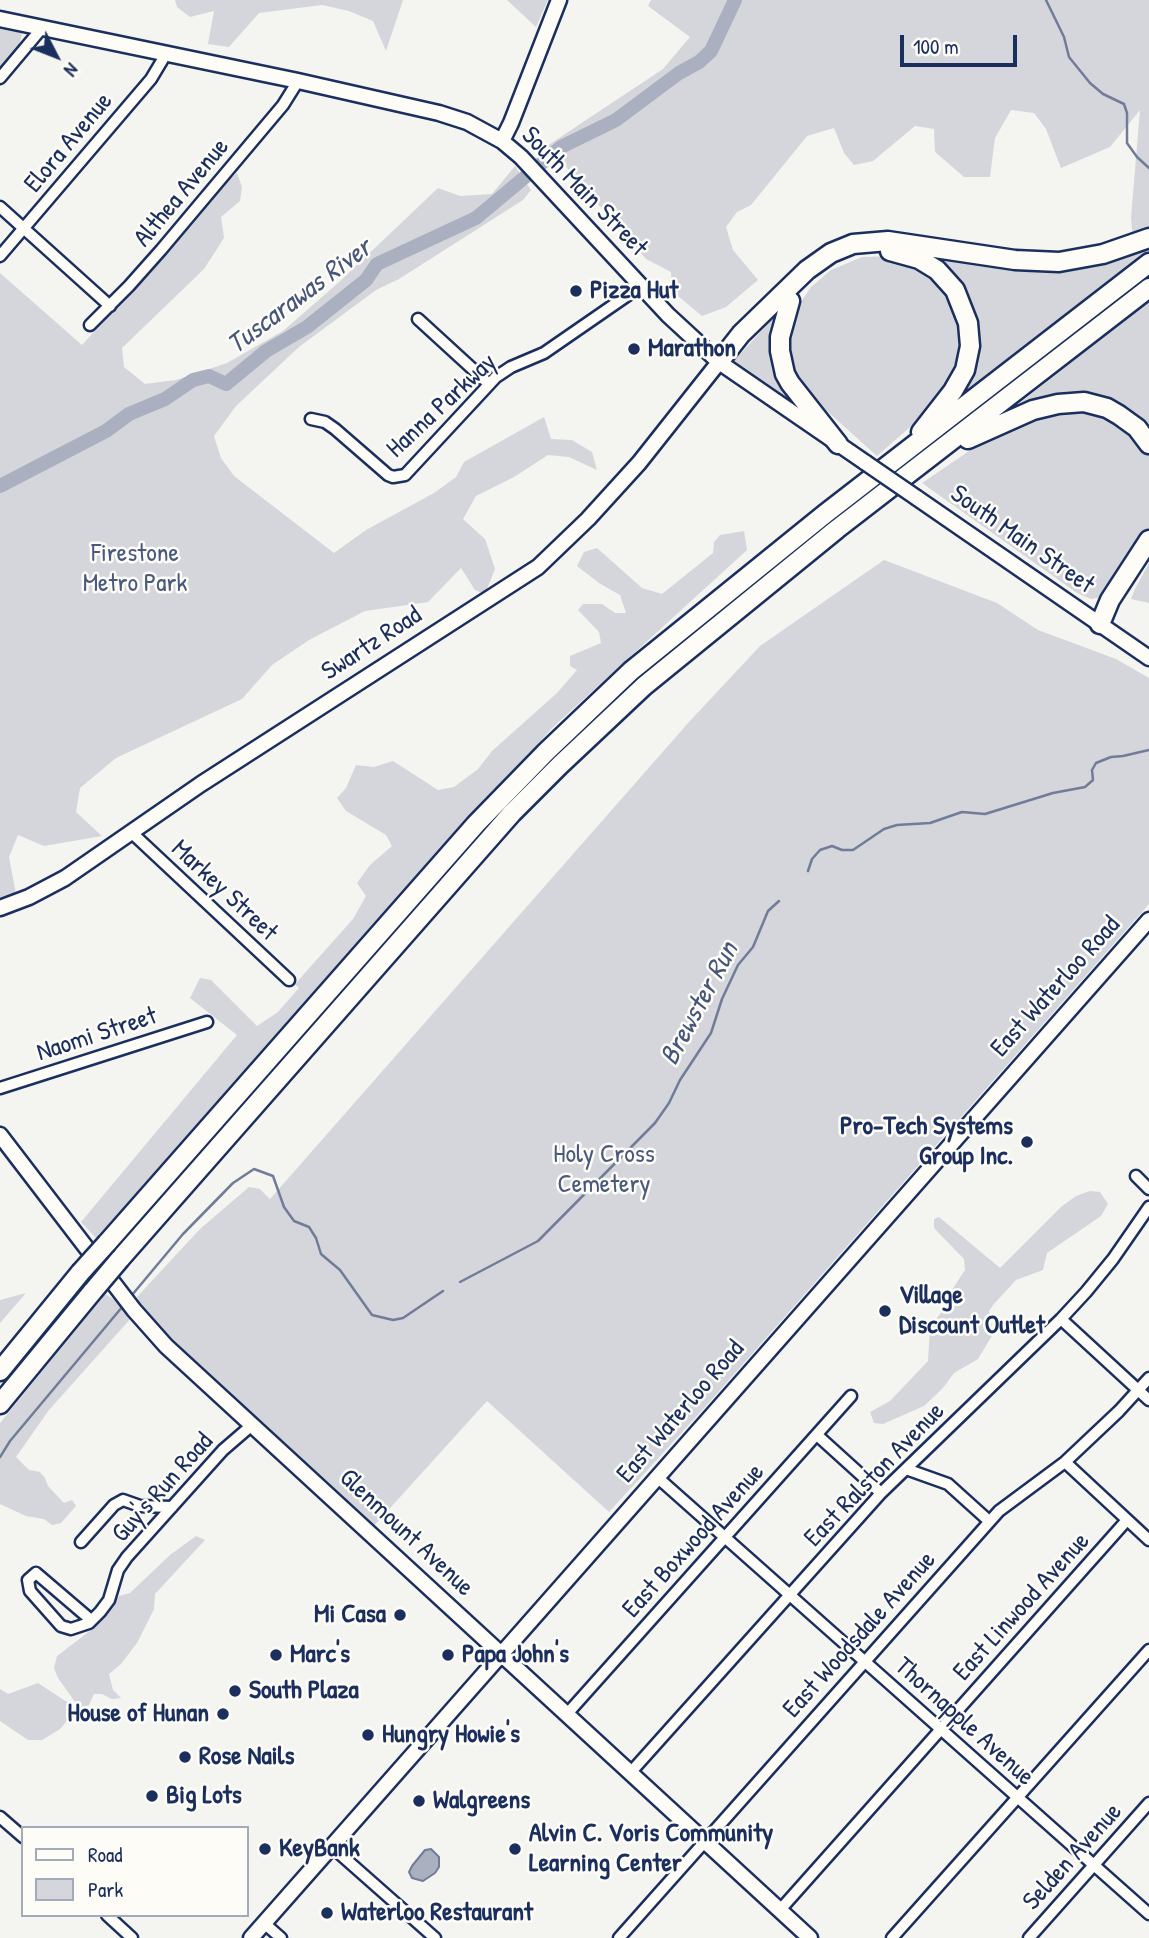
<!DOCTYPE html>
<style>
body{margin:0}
#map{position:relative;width:1149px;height:1938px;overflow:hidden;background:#f4f4f1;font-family:"Patrick Hand",sans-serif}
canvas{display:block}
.legend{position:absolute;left:21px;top:1826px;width:228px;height:91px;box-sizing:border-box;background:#fdfcf7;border:2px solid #a3aaba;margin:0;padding:9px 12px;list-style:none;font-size:21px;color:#1b2f5e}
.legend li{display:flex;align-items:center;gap:14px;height:35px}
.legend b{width:35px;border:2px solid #a3aaba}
.north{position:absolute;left:21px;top:21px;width:70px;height:70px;-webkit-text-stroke:5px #fdfcf7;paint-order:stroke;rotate:132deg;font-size:19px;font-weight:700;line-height:28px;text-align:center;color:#1b2f5e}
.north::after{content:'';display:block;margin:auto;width:24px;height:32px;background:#1b2f5e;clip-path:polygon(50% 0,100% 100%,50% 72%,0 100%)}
.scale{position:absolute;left:900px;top:35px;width:117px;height:32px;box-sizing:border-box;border:4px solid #1b2f5e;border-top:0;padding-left:9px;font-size:21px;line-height:24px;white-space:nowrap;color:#1b2f5e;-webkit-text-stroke:5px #fdfcf7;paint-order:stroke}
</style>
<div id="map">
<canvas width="1149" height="1938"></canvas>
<ul class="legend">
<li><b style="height:9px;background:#fdfcf7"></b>Road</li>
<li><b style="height:19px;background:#d4d6db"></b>Park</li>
</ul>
<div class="north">N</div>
<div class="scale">100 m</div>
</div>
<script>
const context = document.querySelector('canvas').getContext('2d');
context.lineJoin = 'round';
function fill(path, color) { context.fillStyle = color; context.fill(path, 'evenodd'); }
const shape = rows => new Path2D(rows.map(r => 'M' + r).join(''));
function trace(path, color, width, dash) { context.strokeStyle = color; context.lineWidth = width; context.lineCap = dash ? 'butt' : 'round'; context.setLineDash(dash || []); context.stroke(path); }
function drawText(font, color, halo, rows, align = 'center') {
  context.font = font + ' "Patrick Hand",sans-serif'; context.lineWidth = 5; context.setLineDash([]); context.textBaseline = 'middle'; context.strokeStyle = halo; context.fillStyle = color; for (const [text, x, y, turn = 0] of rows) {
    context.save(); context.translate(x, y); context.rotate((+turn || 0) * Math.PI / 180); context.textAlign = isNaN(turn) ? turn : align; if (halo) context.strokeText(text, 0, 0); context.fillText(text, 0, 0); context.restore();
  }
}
const green = shape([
 [175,0,403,0,386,51,373,21,349,11,322,5,259,13,229,47,208,44,214,11,190,17,177,7],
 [507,0,548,0,536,27],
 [651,0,1149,0,1149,234,1133,241,1131,218,1140,110,1110,147,1061,168,1046,129,1034,113,1011,110,995,138,990,177,964,177,935,152,934,129,915,126,873,161,854,165,844,153,834,128,807,136,751,205,737,212,726,227,733,250,758,280,726,307,702,316,672,291,671,272,646,259,602,208,586,195,559,156,547,146,663,69,690,37,648,6],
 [0,29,22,33,19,48,0,71],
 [515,166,531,190,523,200,399,279,376,290,299,347,236,406,214,436,221,458,234,476,334,553,366,530,434,493,456,477,464,462,544,417,551,439,572,440,592,452,597,470,569,457,548,455,514,477,476,496,463,519,485,539,495,569,485,594,475,590,461,568,428,602,365,611,309,640,272,665,242,699,116,758,80,788,76,812,102,836,44,846,18,835,9,857,16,894,0,900,0,273,82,345,153,267,217,191,237,173,242,187,240,201,221,217,224,238,204,269,122,348,124,367,145,384,176,380,227,363,283,331,338,283,438,188,460,196,492,194],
 [1149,243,1149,252,953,405,975,327,914,252,1030,268],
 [893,256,910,262,935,278,959,308,962,367,943,398,877,456,799,386,787,366,785,336,794,312,811,287,831,270,862,257],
 [1149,301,1149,434,1118,406,1015,412,1011,410],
 [782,308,795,399,792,401,733,362],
 [1076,408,1112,416,1147,450,1149,455,1149,528,1131,558,1102,597,1091,599,1077,593,922,483,978,445,1021,421],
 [744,531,747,550,552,728,98,1240,81,1222,237,1035,190,998,200,978,211,980,257,1026,278,1012,299,988,295,984,353,919,366,896,357,883,370,865,392,846,386,835,346,811,337,798,346,788,356,765,374,767,393,761,438,790,454,787,478,769,492,751,557,693,577,670,570,666,570,656,601,643,599,632,578,610,583,604,602,604,615,613,626,613,620,595,599,583,577,566,584,552,597,548,642,588,662,594,713,553,714,542,720,535],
 [884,560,997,603,1038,630,1116,659,1149,678,1149,904,706,1406,609,1512,487,1401,372,1528,182,1354,149,1318,137,1297,200,1229,249,1187,260,1189,270,1199,689,722,760,646],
 [1149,563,1149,603,1131,599,1135,589],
 [1090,1191,1100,1192,1108,1204,1101,1216,1047,1253,1043,1270,1016,1280,994,1304,989,1311,993,1334,978,1359,954,1373,943,1388,924,1406,883,1424,874,1423,870,1412,890,1401,928,1361,930,1327,952,1298,950,1293,965,1270,964,1259,934,1228,934,1219,939,1217,1000,1268,1061,1207,1076,1196],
 [26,1293,0,1323,0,1300],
 [105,1294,120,1303,132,1317,49,1410,16,1457,29,1470,40,1472,45,1478,48,1486,64,1503,72,1500,76,1506,61,1523,52,1525,44,1519,26,1516,0,1504,0,1423],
 [196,1536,205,1540,155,1594,154,1609,137,1643,121,1664,109,1674,113,1690,121,1698,112,1699,102,1694,94,1694,89,1705,80,1709,58,1678,54,1668,57,1656,95,1627,119,1596,130,1593,170,1555],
 [38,1683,73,1706,71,1716,60,1729,42,1740,28,1740,0,1721,0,1689,8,1694]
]);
const water = shape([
 [431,1849,439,1857,439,1867,435,1873,423,1881,412,1878,409,1872,412,1866,425,1850,431,1849]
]);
const stream = shape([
 [1046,0,1064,37,1069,57,1090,83,1103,94,1124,104,1127,113,1127,143,1137,157,1149,168],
 [808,871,812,859,820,850,832,846,842,850,853,850,884,829,897,825,930,823,962,812,985,814,1053,793,1085,787,1093,780,1092,770,1096,763,1111,757,1123,756,1149,750],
 [460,1282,538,1241,655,1123,669,1103,680,1080,711,1033,722,999,738,965,753,947,768,911,779,901],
 [132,1295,183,1234,233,1183,254,1169,273,1176,284,1207,294,1221,309,1227,316,1238,321,1254,340,1270,372,1315,393,1320,403,1318,443,1291],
 [0,1457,10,1441,123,1306]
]);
const river = shape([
 [0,486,106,431,129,414,165,399,193,380,209,376,226,384,266,351,307,327,346,296,366,280,377,264,476,218,561,147,616,120,679,73,699,62,711,51,735,0]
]);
const street = shape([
 [0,78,42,28],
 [0,207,110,306],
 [0,256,151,79,166,54],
 [418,319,489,384],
 [90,325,129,286,161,250,283,105,298,81],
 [311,419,325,422,335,429,388,475,393,477,405,475,496,377,511,367,544,353,641,286],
 [131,832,289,980],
 [0,1088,207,1022],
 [1136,1176,1149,1189],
 [1061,1319,1149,1400],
 [817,1435,881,1493],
 [1065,1462,1149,1540],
 [906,1469,948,1484,989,1521],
 [657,1477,1149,1914],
 [81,1542,114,1505,123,1500,140,1506,172,1507],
 [91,1620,36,1573,28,1580,30,1591,61,1626,71,1629,89,1623,100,1612,109,1600,118,1570,127,1557,223,1450,252,1425],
 [567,1714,851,1396],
 [631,1772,881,1493,1061,1319,1086,1292,1113,1259,1149,1207],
 [0,1817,23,1837],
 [332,1847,435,1938],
 [780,1910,1127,1520],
 [107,1915,132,1938],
 [264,1923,281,1938],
 [619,1938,999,1511,1065,1462,1119,1411,1149,1378],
 [892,1938,1149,1650],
 [1029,1938,1149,1803]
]);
const secondary = shape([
 [0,19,298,81,439,113,467,122,502,141,521,157,668,315,719,362,639,463,588,519,538,567,201,784,65,878,29,897,0,908],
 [502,141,511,123,559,0],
 [0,1135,134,1310,166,1346,810,1938],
 [251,1938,1149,920]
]);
const primary = shape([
 [719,362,866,463],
 [917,498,1149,658]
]);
const highway = shape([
 [890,251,919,259,937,270,955,290,968,323,970,346,965,370,953,391,921,432],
 [790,301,780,337,780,351,785,374,790,383,838,444],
 [719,362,741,334,807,270,831,253,853,244,888,241,1015,260,1059,262,1103,254,1149,238],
 [968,439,1033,410,1058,404,1084,402,1107,408,1119,415,1137,428,1149,444],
 [1100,624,1110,600,1149,540],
 [107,1243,476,824,547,751,631,671,825,514,1149,263],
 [120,1259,512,813,560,765,644,686,837,529,1149,288],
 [0,1371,80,1273],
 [0,1404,93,1291]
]);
const primaryBridge = shape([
 [866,463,917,498]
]);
const highwayBridge = shape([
 [80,1273,107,1243],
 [93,1291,120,1259]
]);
const markers = [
 [576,291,7,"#1b2f5e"],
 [634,349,7,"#1b2f5e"],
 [1027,1142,7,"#1b2f5e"],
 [885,1311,7,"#1b2f5e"],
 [400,1615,7,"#1b2f5e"],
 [276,1655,7,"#1b2f5e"],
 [448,1655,7,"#1b2f5e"],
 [235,1691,7,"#1b2f5e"],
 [223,1714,7,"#1b2f5e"],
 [368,1735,7,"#1b2f5e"],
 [185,1757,7,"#1b2f5e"],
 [152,1796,7,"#1b2f5e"],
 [419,1801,7,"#1b2f5e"],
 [265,1849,7,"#1b2f5e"],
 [515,1849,7,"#1b2f5e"],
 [327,1913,7,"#1b2f5e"]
];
const streetNames = [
 ["Elora Avenue",69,143,-50],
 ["South Main Street",584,192,46],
 ["Althea Avenue",182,193,-50],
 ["Hanna Parkway",442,406,-43],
 ["South Main Street",1022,540,35],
 ["Swartz Road",372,644,-33],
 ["Markey Street",224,891,43],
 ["East Waterloo Road",1056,987,-48],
 ["Naomi Street",97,1035,-18],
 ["East Waterloo Road",681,1412,-49],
 ["East Ralston Avenue",875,1475,-46],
 ["Guy's Run Road",163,1488,-48],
 ["Glenmount Avenue",406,1533,43],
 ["East Boxwood Avenue",694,1541,-48],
 ["East Linwood Avenue",1022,1607,-48],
 ["East Woodsdale Avenue",860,1635,-48],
 ["Thornapple Avenue",964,1722,42],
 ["Selden Avenue",1073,1857,-48]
];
const poiNames = [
 ["Pizza Hut",590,291],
 ["Marathon",648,349],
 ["Pro-Tech Systems",1013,1127,"right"],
 ["Group Inc.",1013,1157,"right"],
 ["Village",899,1296],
 ["Discount Outlet",899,1326],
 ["Mi Casa",386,1615,"right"],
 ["Marc's",290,1655],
 ["Papa John's",462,1655],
 ["South Plaza",249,1691],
 ["House of Hunan",209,1714,"right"],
 ["Hungry Howie's",382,1735],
 ["Rose Nails",199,1757],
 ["Big Lots",166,1796],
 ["Walgreens",433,1801],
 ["Alvin C. Voris Community",529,1834],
 ["Learning Center",529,1864],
 ["KeyBank",279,1849],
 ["Waterloo Restaurant",341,1913]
];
const parkNames = [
 ["Firestone",135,554],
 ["Metro Park",135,584],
 ["Holy Cross",604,1155],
 ["Cemetery",604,1185]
];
const waterNames = [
 ["Tuscarawas River",300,297,-37],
 ["Brewster Run",700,1004,-62]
];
fill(green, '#d4d6db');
fill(water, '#aab0bf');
trace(water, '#717c98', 2);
trace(stream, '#717c98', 2.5);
trace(river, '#aab0bf', 14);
trace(street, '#1b2f5e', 15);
trace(secondary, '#1b2f5e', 19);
trace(primary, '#1b2f5e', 19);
trace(highway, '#1b2f5e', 23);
trace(street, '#fdfcf7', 10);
trace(secondary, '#fdfcf7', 14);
trace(primary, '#fdfcf7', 14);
trace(highway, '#fdfcf7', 18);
trace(primaryBridge, '#1b2f5e', 19, []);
trace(highwayBridge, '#1b2f5e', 23, []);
trace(primaryBridge, '#fdfcf7', 14);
trace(highwayBridge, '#fdfcf7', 18);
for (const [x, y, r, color] of markers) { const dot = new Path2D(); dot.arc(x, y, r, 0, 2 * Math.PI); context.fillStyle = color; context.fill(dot); trace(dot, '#fdfcf7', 2.5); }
drawText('26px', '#1b2f5e', '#fdfcf7', streetNames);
drawText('bold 26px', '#1b2f5e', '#fdfcf7', poiNames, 'left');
drawText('26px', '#49597d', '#fdfcf7', parkNames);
drawText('italic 28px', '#46567b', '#fdfcf7', waterNames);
</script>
